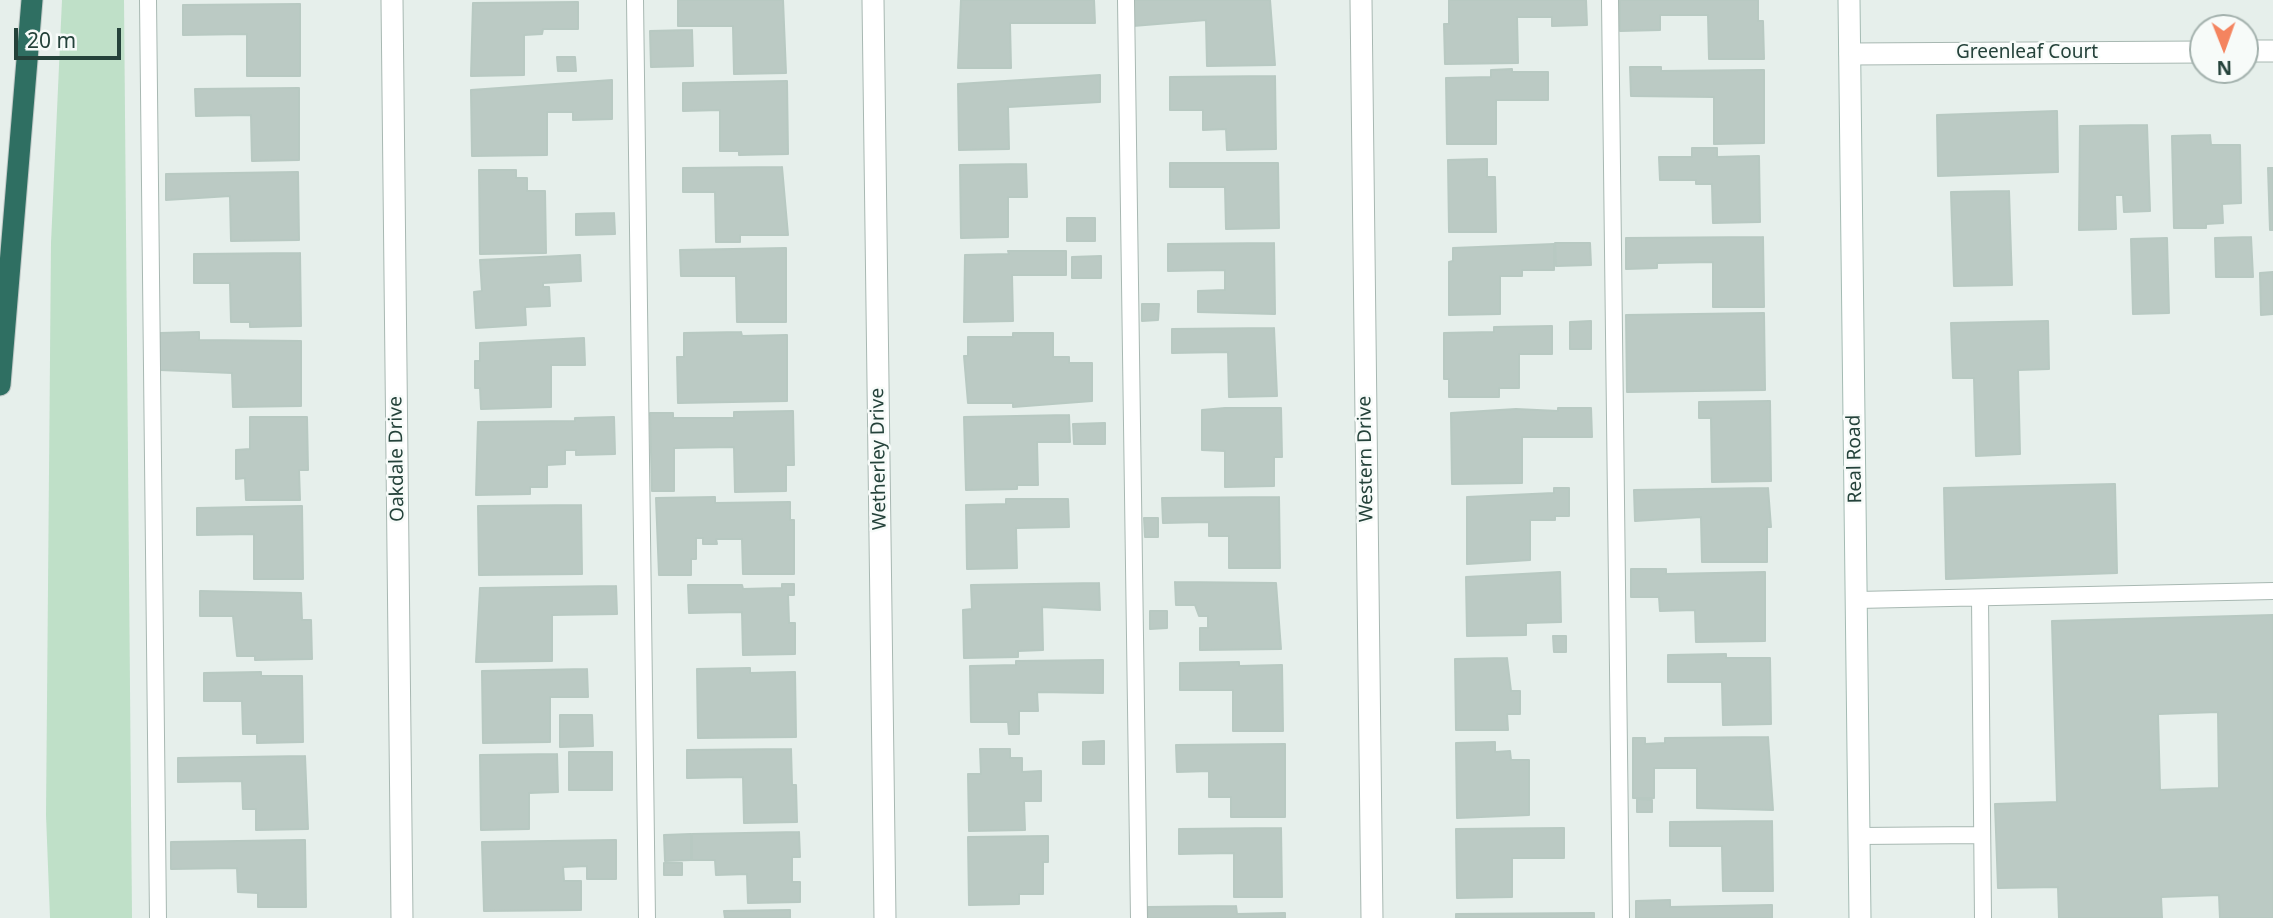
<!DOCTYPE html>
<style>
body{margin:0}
#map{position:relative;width:2273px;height:918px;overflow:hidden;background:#e6efeb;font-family:"Noto Sans",sans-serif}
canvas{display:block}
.north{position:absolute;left:2189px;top:14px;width:70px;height:70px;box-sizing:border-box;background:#f7fbf9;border:2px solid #a3b1ad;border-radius:50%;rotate:179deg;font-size:19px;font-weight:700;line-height:28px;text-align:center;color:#24423a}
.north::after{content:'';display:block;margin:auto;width:24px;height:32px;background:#f4845f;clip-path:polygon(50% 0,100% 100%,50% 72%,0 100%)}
.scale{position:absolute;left:14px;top:28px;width:107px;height:32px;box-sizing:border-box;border:4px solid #24423a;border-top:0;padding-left:9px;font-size:21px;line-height:24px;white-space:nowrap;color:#24423a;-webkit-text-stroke:5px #f7fbf9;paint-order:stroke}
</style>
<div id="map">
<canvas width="2273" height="918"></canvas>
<div class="north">N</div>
<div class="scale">20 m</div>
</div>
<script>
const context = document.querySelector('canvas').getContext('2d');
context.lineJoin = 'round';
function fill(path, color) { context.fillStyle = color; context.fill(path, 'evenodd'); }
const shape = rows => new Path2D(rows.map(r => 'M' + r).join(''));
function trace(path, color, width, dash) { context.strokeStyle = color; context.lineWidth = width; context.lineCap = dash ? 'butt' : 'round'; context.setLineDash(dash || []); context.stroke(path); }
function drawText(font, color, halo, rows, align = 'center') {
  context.font = font + ' "Noto Sans",sans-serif'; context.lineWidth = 5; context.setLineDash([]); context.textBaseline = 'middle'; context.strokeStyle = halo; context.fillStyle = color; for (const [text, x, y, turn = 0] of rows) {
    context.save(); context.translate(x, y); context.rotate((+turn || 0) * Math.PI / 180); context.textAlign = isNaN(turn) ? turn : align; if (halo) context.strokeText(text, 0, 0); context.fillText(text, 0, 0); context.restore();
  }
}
const green = shape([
 [62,0,124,0,132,918,50,918,46,815,51,243]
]);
const building = shape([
 [678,0,783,0,786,73,734,74,733,26,678,26,678,0],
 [961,0,1094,0,1095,23,1010,23,1011,68,958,68,961,0],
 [1133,0,1270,0,1275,65,1207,66,1206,20,1133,26,1133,0],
 [1449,0,1586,0,1587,25,1552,26,1552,17,1517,17,1518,63,1445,64,1444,24,1449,24,1449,0],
 [1620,0,1758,0,1758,21,1763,21,1764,59,1709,59,1708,15,1660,15,1660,30,1620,31,1620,0],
 [578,2,578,29,543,29,542,34,524,35,524,75,471,76,473,3,578,2],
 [300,4,300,76,247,76,247,34,183,35,183,5,300,4],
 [692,30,693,66,651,67,650,31,692,30],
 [557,57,575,57,576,71,558,71,557,57],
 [1630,67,1661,67,1661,71,1764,70,1764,143,1714,144,1714,97,1631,96,1630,67],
 [1512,69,1512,72,1548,72,1548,100,1496,100,1496,144,1447,144,1446,78,1491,77,1491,70,1512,69],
 [1100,75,1100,102,1008,107,1009,149,959,150,958,84,1100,75],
 [1275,76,1276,149,1227,150,1226,129,1203,130,1203,110,1170,110,1170,77,1275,76],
 [612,80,612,119,573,120,573,112,547,112,547,155,472,156,471,90,612,80],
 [787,81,788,154,739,155,739,151,720,151,720,110,683,111,683,83,787,81],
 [299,88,299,160,252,161,251,115,196,116,195,89,299,88],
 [2057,111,2058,172,1938,176,1937,115,2057,111],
 [2147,125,2150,211,2124,212,2123,195,2115,195,2116,229,2079,230,2080,126,2147,125],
 [2210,135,2211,145,2240,145,2241,203,2222,204,2223,223,2206,224,2206,228,2174,228,2172,136,2210,135],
 [1692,148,1717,148,1717,157,1759,156,1760,222,1713,223,1712,184,1696,184,1696,180,1660,180,1659,157,1692,157,1692,148],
 [1487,159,1487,177,1495,177,1496,232,1449,232,1448,160,1487,159],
 [1170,163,1278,163,1279,228,1226,229,1225,187,1170,187,1170,163],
 [1026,164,1027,197,1008,197,1008,237,961,238,960,165,1026,164],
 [782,167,788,235,740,235,740,242,716,242,715,192,683,192,683,168,782,167],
 [2268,168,2273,168,2273,230,2270,230,2268,168],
 [479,170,516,170,516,178,527,178,527,191,545,191,546,253,480,254,479,170],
 [298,172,299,240,231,241,230,196,166,200,166,174,298,172],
 [2009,191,2012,285,1954,286,1951,192,2009,191],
 [614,213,615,234,576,235,576,214,614,213],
 [1067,218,1095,218,1095,241,1067,241,1067,218],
 [1763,237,1764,307,1713,307,1713,262,1657,263,1657,268,1626,269,1626,238,1763,237],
 [2251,237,2253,277,2216,277,2215,238,2251,237],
 [2167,238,2169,313,2133,314,2131,239,2167,238],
 [1274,243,1275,314,1198,312,1198,291,1225,290,1225,270,1168,271,1168,244,1274,243],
 [1555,243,1590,243,1591,265,1556,266,1555,243],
 [1554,244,1554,270,1522,270,1522,276,1500,276,1500,314,1449,315,1449,262,1453,261,1453,248,1554,244],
 [786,248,786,322,737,322,736,276,681,276,680,250,786,248],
 [1008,251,1066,251,1066,275,1012,275,1013,321,964,322,965,255,1009,254,1008,251],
 [300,253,301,326,250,327,250,322,231,322,230,283,194,283,194,254,300,253],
 [580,255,581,281,543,283,543,287,549,287,550,306,525,307,526,325,476,328,474,292,482,291,480,260,580,255],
 [1101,256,1101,278,1072,278,1072,257,1101,256],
 [2273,272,2273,314,2261,315,2260,273,2273,272],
 [1142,304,1159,304,1158,320,1142,321,1142,304],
 [1764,313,1765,390,1627,392,1626,315,1764,313],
 [1591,321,1591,349,1570,349,1570,322,1591,321],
 [2048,321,2049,369,2018,370,2020,454,1976,456,1974,378,1953,378,1951,323,2048,321],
 [1552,326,1552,354,1519,354,1519,388,1499,388,1499,397,1449,397,1449,379,1444,379,1444,333,1494,332,1494,327,1552,326],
 [1274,328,1277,396,1229,397,1228,352,1172,353,1172,329,1274,328],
 [199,332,199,340,301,341,301,406,233,407,232,373,160,370,160,333,199,332],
 [741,332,742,336,787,335,787,401,678,403,677,357,684,357,684,333,741,332],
 [1013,333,1053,333,1053,357,1069,357,1069,363,1092,363,1092,401,1013,407,1013,403,968,403,964,356,968,356,968,337,1013,337,1013,333],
 [584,338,585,365,551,365,551,407,481,409,480,388,475,388,475,361,480,361,480,343,584,338],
 [1770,401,1771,481,1712,482,1711,418,1699,418,1699,402,1770,401],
 [1225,408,1281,408,1282,457,1274,457,1274,486,1225,487,1225,451,1202,450,1202,410,1225,408],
 [1558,408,1591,408,1592,437,1522,437,1522,483,1452,484,1451,413,1516,409,1558,411,1558,408],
 [793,411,794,465,786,465,786,491,735,492,734,447,674,448,674,491,652,491,650,413,673,413,673,418,734,418,734,412,793,411],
 [1069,415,1070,442,1037,442,1038,485,1017,485,1017,489,966,490,964,417,1069,415],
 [250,417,307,417,308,470,299,470,300,500,246,500,245,478,236,479,236,450,250,449,250,417],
 [614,417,615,454,576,455,576,450,565,450,565,464,547,465,547,487,530,487,530,494,476,495,478,422,575,421,575,418,614,417],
 [1105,423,1105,444,1074,444,1073,424,1105,423],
 [2115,484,2117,573,1946,579,1944,488,2115,484],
 [1554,488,1569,488,1569,516,1555,516,1555,520,1530,520,1530,560,1467,564,1467,497,1554,493,1554,488],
 [1768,488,1771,527,1767,527,1767,562,1702,562,1701,517,1635,521,1634,490,1768,488],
 [715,497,715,503,790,502,790,520,794,520,794,574,743,574,742,539,716,539,717,544,703,544,703,538,696,538,696,559,691,559,691,575,659,575,656,498,715,497],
 [1279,497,1280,568,1229,568,1229,536,1209,536,1209,522,1163,523,1162,498,1279,497],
 [1006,499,1068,499,1069,527,1016,528,1017,568,967,569,966,505,1006,504,1006,499],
 [581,505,582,574,479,575,478,506,581,505],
 [302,506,303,579,254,579,254,534,197,535,197,508,302,506],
 [1144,518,1158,518,1158,537,1145,537,1144,518],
 [1631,569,1666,569,1666,574,1765,572,1765,641,1696,642,1695,610,1660,611,1659,597,1631,597,1631,569],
 [1560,572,1561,622,1526,623,1526,635,1467,636,1466,577,1560,572],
 [1175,582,1276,583,1281,649,1200,650,1200,628,1208,628,1208,616,1199,616,1195,605,1176,605,1175,582],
 [1099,583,1100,610,1042,607,1043,650,1018,651,1018,657,964,658,963,610,972,609,971,585,1099,583],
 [782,584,794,584,794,595,788,595,789,623,795,623,795,654,743,655,742,612,689,613,688,585,742,585,743,589,782,588,782,584],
 [616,586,617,614,552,615,552,661,476,662,480,588,616,586],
 [200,591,301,593,302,620,311,620,312,659,255,660,255,656,237,656,233,616,200,616,200,591],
 [1150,611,1167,611,1167,628,1150,629,1150,611],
 [2273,615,2273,918,2220,918,2219,895,2161,897,2162,918,2059,918,2058,887,1998,888,1995,804,2057,802,2052,621,2273,615],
 [2218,712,2219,788,2160,790,2158,714,2218,712],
 [1553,636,1566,636,1566,652,1554,652,1553,636],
 [1726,654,1726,658,1770,658,1771,724,1723,725,1722,682,1668,682,1668,655,1726,654],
 [1507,658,1511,691,1520,691,1520,714,1507,714,1508,730,1456,730,1455,659,1507,658],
 [1103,660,1103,693,1037,692,1038,711,1019,711,1019,734,1009,734,1008,722,971,722,970,666,1016,665,1016,661,1103,660],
 [1239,662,1239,666,1282,665,1283,731,1233,731,1233,690,1180,690,1180,663,1239,662],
 [750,668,750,673,795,672,796,737,698,738,697,669,750,668],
 [587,669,588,697,550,697,550,742,483,743,482,671,587,669],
 [261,672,261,676,302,676,303,742,257,743,257,734,243,734,242,701,204,701,204,673,261,672],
 [560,715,592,715,593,746,560,747,560,715],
 [1768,737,1773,810,1697,808,1697,768,1654,768,1654,798,1633,798,1633,738,1645,738,1645,744,1665,743,1665,738,1768,737],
 [1104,741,1104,764,1083,764,1083,742,1104,741],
 [1495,742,1495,752,1510,751,1511,760,1529,760,1529,815,1457,818,1456,743,1495,742],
 [1285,744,1285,817,1231,817,1231,797,1209,797,1209,771,1177,772,1176,745,1285,744],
 [791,749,792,785,796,785,797,822,744,823,743,777,687,778,687,750,791,749],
 [980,749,1010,749,1010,758,1022,758,1022,772,1041,771,1041,801,1024,801,1025,830,969,831,968,774,981,774,980,749],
 [569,752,612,752,612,790,569,790,569,752],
 [557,754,558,792,529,793,529,829,481,830,480,755,557,754],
 [305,756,308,829,256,830,256,809,243,809,242,781,178,782,178,758,305,756],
 [1637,799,1652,800,1652,812,1637,812,1637,799],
 [1772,821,1773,891,1723,891,1722,846,1670,846,1670,822,1772,821],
 [1281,828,1282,897,1234,897,1234,853,1179,854,1179,829,1281,828],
 [1564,828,1564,858,1512,858,1512,897,1457,898,1456,829,1564,828],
 [799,832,800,857,792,857,792,882,800,882,800,902,748,903,747,874,716,875,715,860,692,860,692,834,799,832],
 [691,834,691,860,665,861,664,835,691,834],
 [1048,836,1048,862,1043,862,1043,894,1019,894,1019,904,969,905,968,837,1048,836],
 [305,840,306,907,258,907,258,893,238,892,237,868,171,869,171,842,305,840],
 [616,840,616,879,587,879,587,866,563,867,564,881,581,881,581,910,484,911,482,842,616,840],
 [664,863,682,863,682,875,664,875,664,863],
 [1670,900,1670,907,1772,905,1772,918,1636,918,1636,901,1670,900],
 [1236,906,1237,914,1285,913,1285,918,1148,918,1148,907,1236,906],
 [790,910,790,918,725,918,724,911,790,910],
 [1594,913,1594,918,1456,918,1456,914,1594,913]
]);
const lane = shape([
 [148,0,158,918],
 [635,0,647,918],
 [1126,0,1139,918],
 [1610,0,1621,918],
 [1980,598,1983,918],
 [1857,600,2273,591],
 [1859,836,1982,835]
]);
const street = shape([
 [392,0,402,918],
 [873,0,885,918],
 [1361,0,1372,918],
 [2245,51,2273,51],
 [1850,54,2203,52]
]);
const secondary = shape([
 [1849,0,1860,918]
]);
const highway = shape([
 [0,385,32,0]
]);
const streetNames = [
 ["Greenleaf Court",2027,53],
 ["Oakdale Drive",397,459,-91],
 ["Wetherley Drive",879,459,-91],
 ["Western Drive",1366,459,-91],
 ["Real Road",1855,459,-91]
];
fill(green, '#bfe0c8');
fill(building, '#bbcac4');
trace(building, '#b8c9c2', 2);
trace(lane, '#a8b8b2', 18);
trace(street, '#a8b8b2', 23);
trace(secondary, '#a4bbb3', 23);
trace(highway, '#c2cac8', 23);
trace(lane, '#fff', 16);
trace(street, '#fff', 21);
trace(secondary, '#fff', 21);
trace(highway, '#2f6f62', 21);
drawText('19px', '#24423a', '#f7fbf9', streetNames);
</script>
